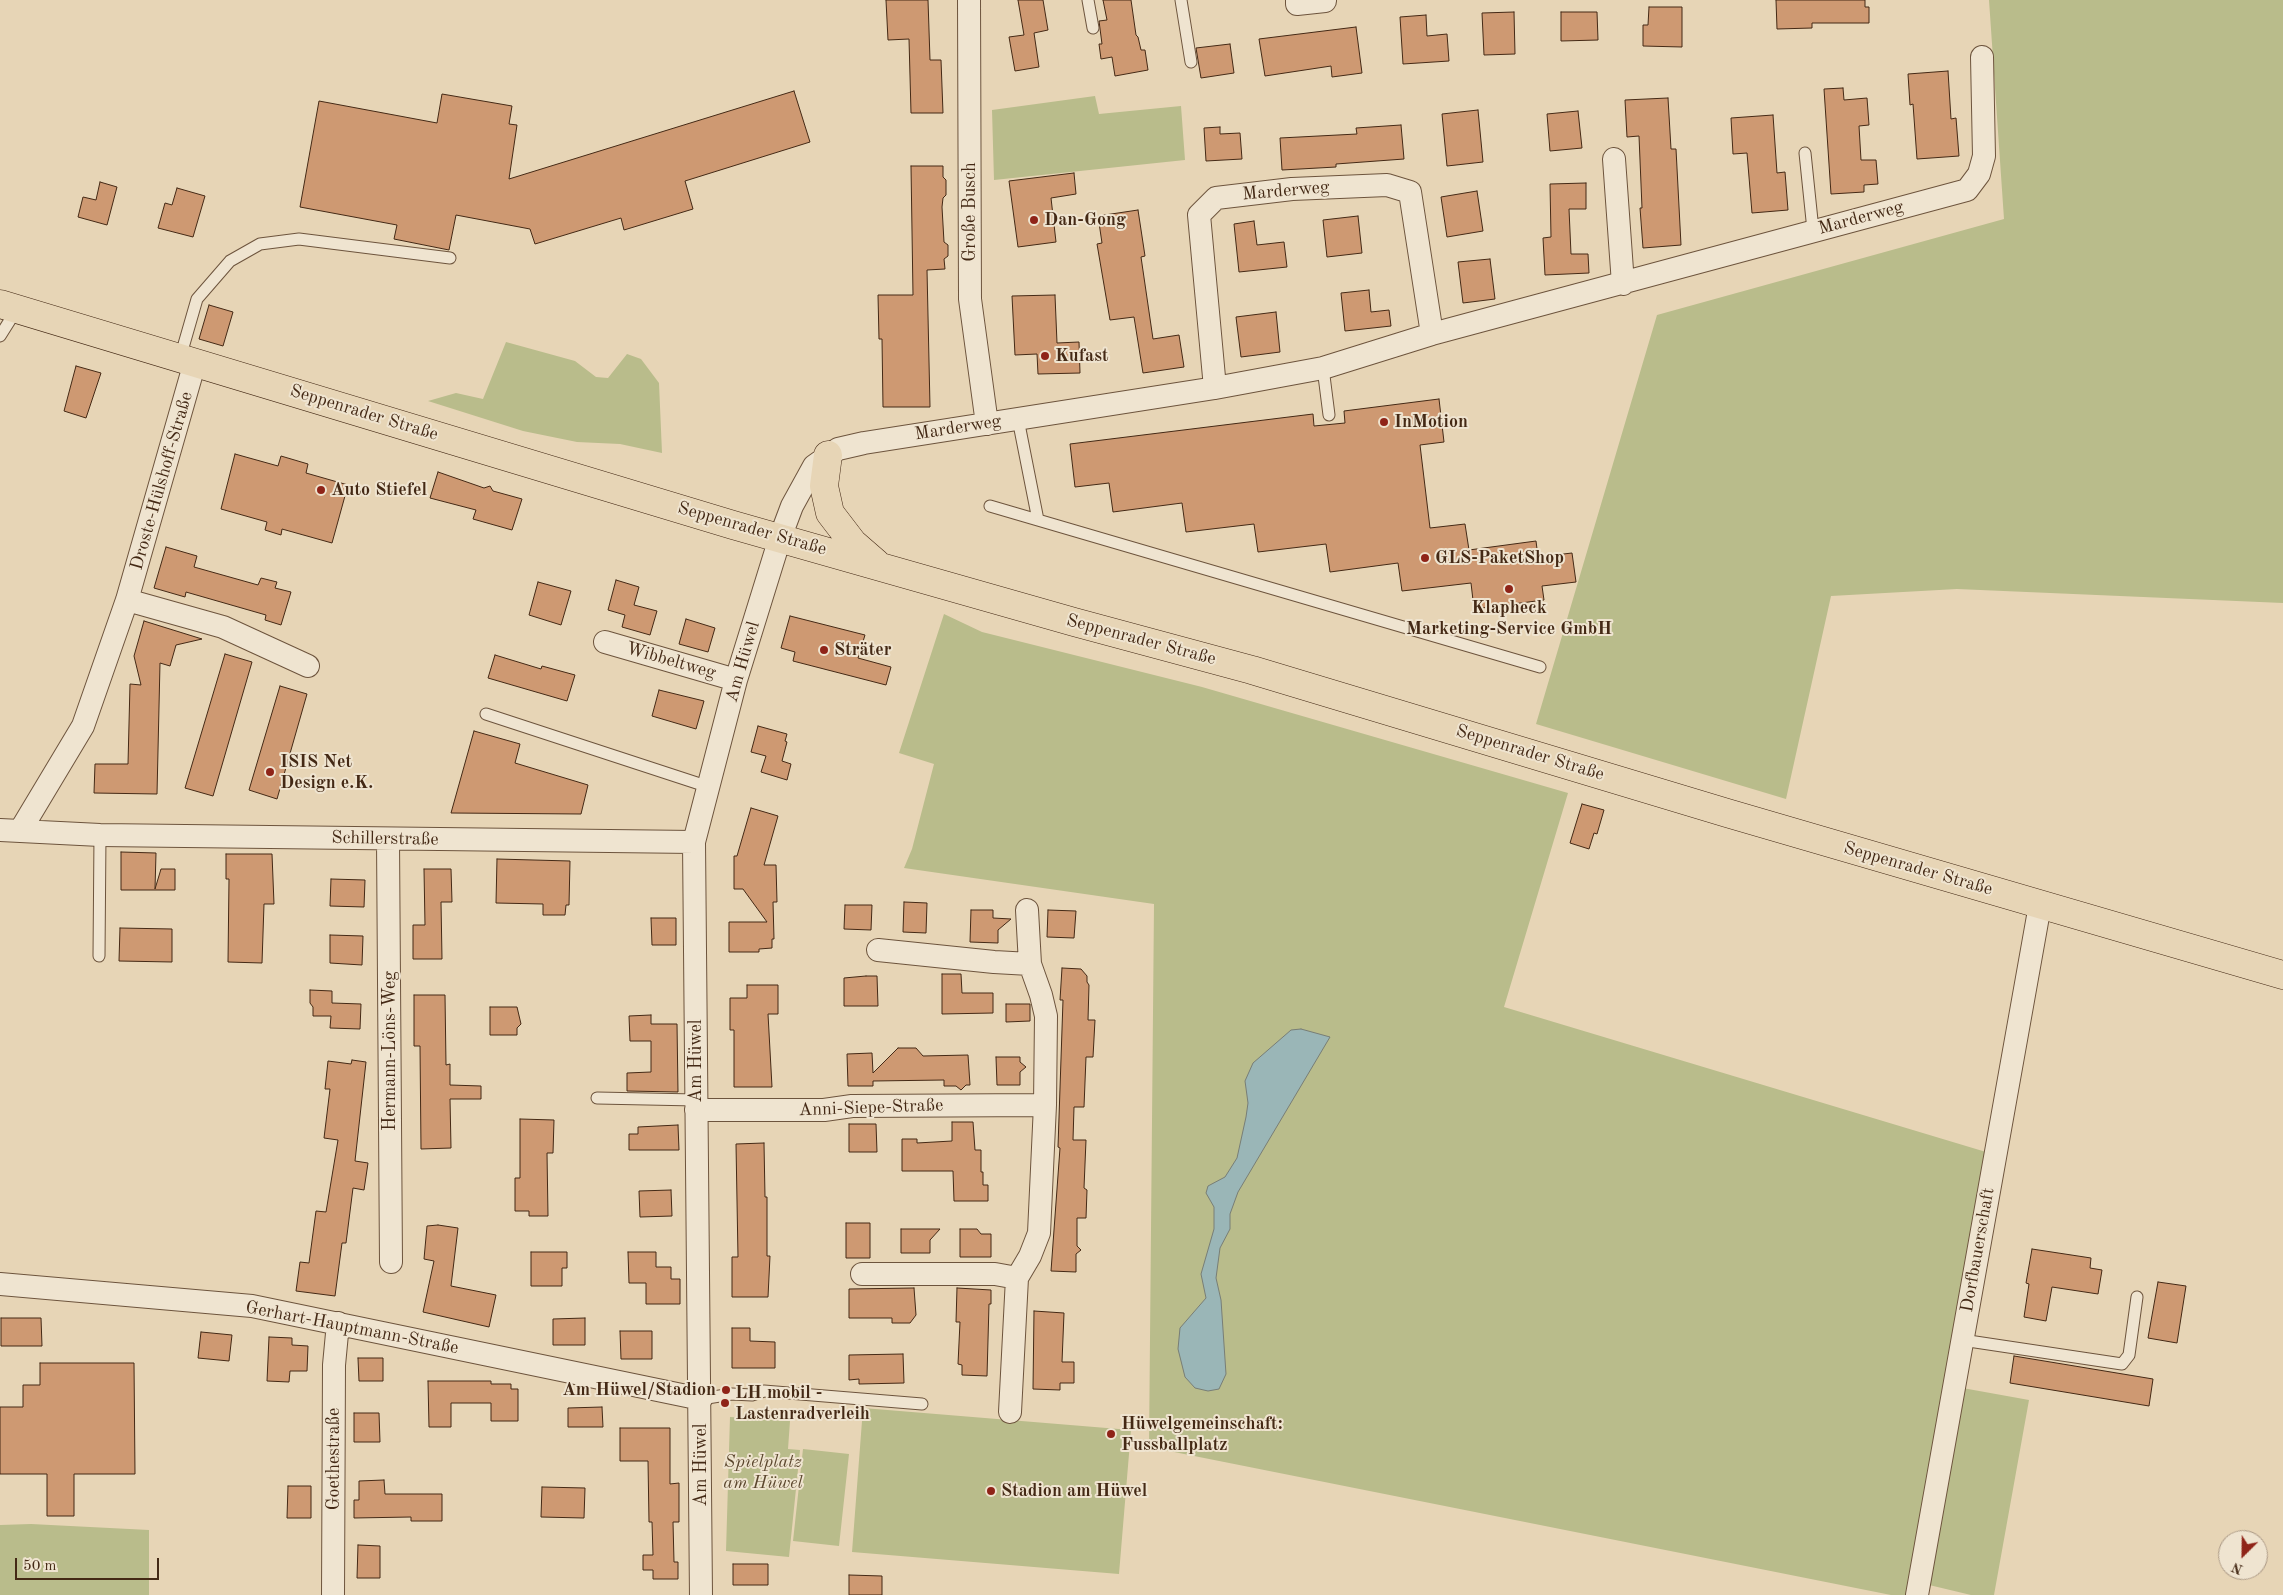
<!DOCTYPE html>
<meta charset="utf-8">
<style>
body{margin:0}
#map{position:relative;width:2283px;height:1595px;overflow:hidden;background:#e7d5b6;font-family:"Old Standard TT",serif}
canvas{display:block}
.north{position:absolute;left:2218px;top:1530px;width:50px;height:50px;box-sizing:border-box;background:#efe4d0;border:1px solid #ab9985;border-radius:50%;rotate:203deg;font-size:14px;font-weight:700;line-height:20px;text-align:center;color:#442915}
.north::after{content:'';display:block;margin:auto;width:18px;height:22px;background:#8f2418;clip-path:polygon(50% 0,100% 100%,50% 72%,0 100%)}
.scale{position:absolute;left:15px;top:1558px;width:144px;height:22px;box-sizing:border-box;border:2px solid #442915;border-top:0;padding-left:6px;font-size:15px;line-height:18px;white-space:nowrap;color:#442915;-webkit-text-stroke:4px #efe4d0;paint-order:stroke}
</style>
<div id="map">
<canvas width="2283" height="1595"></canvas>
<div class="north">N</div>
<div class="scale">50 m</div>
</div>
<script>
const context = document.querySelector('canvas').getContext('2d');
context.lineJoin = 'round';
function fill(path, color) { context.fillStyle = color; context.fill(path, 'evenodd'); }
const shape = rows => new Path2D(rows.map(r => 'M' + r).join(''));
function trace(path, color, width, dash) { context.strokeStyle = color; context.lineWidth = width; context.lineCap = dash ? 'butt' : 'round'; context.setLineDash(dash || []); context.stroke(path); }
function drawText(font, color, halo, rows, align = 'center') {
  context.font = font + ' "Old Standard TT",serif'; context.lineWidth = 4; context.setLineDash([]); context.textBaseline = 'middle'; context.strokeStyle = halo; context.fillStyle = color; for (const [text, x, y, turn = 0] of rows) {
    context.save(); context.translate(x, y); context.rotate((+turn || 0) * Math.PI / 180); context.textAlign = isNaN(turn) ? turn : align; if (halo) context.strokeText(text, 0, 0); context.fillText(text, 0, 0); context.restore();
  }
}
const green = shape([
 [1989,0,2283,0,2283,603,1957,589,1831,596,1786,799,1536,724,1657,315,2004,219],
 [1095,96,1099,114,1181,106,1185,160,994,180,992,110],
 [506,342,575,361,596,377,608,378,627,354,641,359,659,383,662,453,620,444,577,442,523,431,428,401,456,393,483,399],
 [944,614,982,632,1202,687,1568,793,1504,1007,1986,1152,1914,1595,1891,1595,1149,1447,1154,904,904,868,912,849,934,764,899,753],
 [1957,1387,2029,1400,1994,1595,1971,1595,1925,1584],
 [863,1408,1131,1430,1119,1574,852,1552],
 [730,1417,790,1421,788,1449,800,1450,789,1557,726,1551],
 [803,1449,849,1454,839,1546,793,1541],
 [31,1524,149,1530,149,1595,0,1595,0,1525]
]);
const water = shape([
 [1301,1029,1330,1037,1238,1192,1230,1214,1230,1229,1220,1248,1216,1278,1221,1300,1226,1374,1219,1389,1208,1391,1195,1388,1185,1377,1178,1349,1180,1328,1206,1298,1201,1274,1214,1229,1214,1207,1206,1193,1208,1186,1225,1177,1237,1158,1246,1117,1248,1103,1245,1081,1253,1063,1291,1030,1301,1029]
]);
const building = shape([
 [886,0,928,0,930,60,941,60,943,113,911,113,909,39,888,40,886,0],
 [1018,0,1043,0,1048,30,1034,33,1039,67,1015,71,1009,37,1024,35,1018,0],
 [1103,0,1131,0,1136,35,1138,37,1141,50,1145,50,1148,70,1115,76,1112,57,1101,59,1099,44,1102,44,1099,21,1107,20,1103,0],
 [1776,0,1865,0,1865,7,1869,7,1869,23,1812,23,1812,28,1777,29,1776,0],
 [1649,7,1682,7,1682,47,1643,46,1643,25,1648,25,1649,7],
 [1514,12,1515,54,1484,55,1482,13,1514,12],
 [1561,12,1597,12,1598,40,1561,41,1561,12],
 [1426,15,1427,36,1447,34,1449,61,1403,64,1400,17,1426,15],
 [1356,27,1362,73,1332,77,1331,66,1265,76,1259,39,1356,27],
 [1230,44,1234,73,1201,78,1196,48,1230,44],
 [1948,71,1951,119,1956,118,1959,156,1917,159,1913,104,1910,105,1908,74,1948,71],
 [1843,88,1844,100,1867,98,1869,125,1859,126,1861,160,1876,160,1878,184,1864,185,1864,192,1831,194,1824,89,1843,88],
 [794,91,810,142,685,181,693,209,624,230,621,218,535,244,530,229,456,215,449,250,394,239,397,225,300,207,319,101,437,123,442,94,512,106,509,124,517,125,509,179,794,91],
 [1668,98,1671,149,1676,149,1681,245,1643,248,1640,208,1642,208,1639,136,1627,137,1625,100,1668,98],
 [1478,110,1483,162,1447,166,1442,114,1478,110],
 [1578,111,1582,148,1550,151,1547,114,1578,111],
 [1773,115,1777,173,1785,172,1788,210,1752,213,1747,153,1733,154,1731,118,1773,115],
 [1401,125,1404,159,1336,164,1336,167,1282,170,1280,138,1357,134,1356,128,1401,125],
 [1220,127,1220,134,1240,133,1242,159,1206,161,1204,128,1220,127],
 [911,166,943,166,943,177,946,180,946,195,943,198,942,207,944,242,948,245,948,256,944,259,945,269,927,270,930,407,883,407,882,339,879,339,878,295,913,295,911,166],
 [1074,173,1076,194,1051,198,1056,242,1018,247,1009,181,1074,173],
 [100,182,117,187,107,225,78,217,83,197,96,200,100,182],
 [1586,183,1586,209,1569,209,1571,254,1588,254,1589,273,1545,275,1543,238,1551,237,1550,184,1586,183],
 [177,188,205,196,193,237,158,228,165,203,172,205,177,188],
 [1477,191,1483,231,1447,237,1441,197,1477,191],
 [1138,210,1145,256,1141,257,1153,339,1179,335,1184,367,1143,373,1134,317,1110,320,1097,244,1102,243,1098,216,1138,210],
 [1358,216,1362,253,1327,257,1323,220,1358,216],
 [1254,221,1257,245,1284,242,1287,267,1239,272,1234,224,1254,221],
 [1490,259,1495,299,1463,303,1458,262,1490,259],
 [1369,290,1371,312,1389,310,1391,326,1345,331,1341,293,1369,290],
 [1055,295,1057,343,1079,342,1080,373,1038,374,1037,354,1015,355,1012,296,1055,295],
 [209,305,233,312,223,346,199,339,209,305],
 [1276,312,1280,352,1241,357,1236,317,1276,312],
 [76,366,101,373,86,418,64,411,76,366],
 [1439,399,1444,442,1420,445,1430,528,1465,524,1469,550,1536,541,1538,557,1572,553,1576,582,1542,586,1544,600,1474,609,1471,583,1402,591,1398,563,1330,572,1326,544,1258,552,1254,524,1186,532,1182,503,1113,512,1109,483,1075,487,1070,444,1313,414,1314,426,1345,423,1344,411,1439,399],
 [235,454,278,466,281,456,308,464,306,473,348,485,332,543,282,529,281,535,265,530,267,522,221,509,235,454],
 [438,472,484,488,490,486,493,491,522,499,512,530,473,519,476,510,430,498,438,472],
 [166,547,197,556,194,567,258,585,261,578,277,582,275,588,291,592,281,625,265,620,266,615,186,592,185,597,154,588,166,547],
 [616,580,639,587,634,605,657,611,650,635,622,627,625,615,608,610,616,580],
 [538,582,571,591,561,625,529,615,538,582],
 [790,616,865,635,858,658,891,667,886,685,793,661,795,652,781,648,790,616],
 [686,619,715,628,708,652,679,644,686,619],
 [144,621,202,639,176,645,170,666,160,663,157,794,94,793,95,764,128,764,130,684,141,685,134,656,144,621],
 [225,654,252,662,213,796,185,788,225,654],
 [495,655,541,669,542,666,575,675,567,701,488,678,495,655],
 [280,686,307,694,277,799,249,790,280,686],
 [659,690,704,701,696,729,652,716,659,690],
 [758,726,787,734,785,741,787,742,782,761,791,764,787,780,761,772,766,756,751,752,758,726],
 [474,731,520,744,515,763,588,785,581,814,451,813,474,731],
 [1582,804,1604,810,1597,834,1594,833,1589,849,1570,843,1582,804],
 [751,808,778,816,764,865,776,865,777,902,773,902,774,939,772,939,772,948,759,949,759,952,729,952,729,922,767,922,743,889,734,889,734,856,737,856,751,808],
 [121,852,156,853,155,889,161,869,175,869,175,890,121,890,121,852],
 [226,854,272,854,274,904,264,904,262,963,228,962,229,879,226,879,226,854],
 [497,859,570,861,569,905,566,905,565,915,543,915,543,904,496,903,497,859],
 [424,869,451,869,452,902,441,902,442,959,413,959,413,925,425,925,424,869],
 [331,879,365,880,364,907,330,906,331,879],
 [904,902,927,903,926,933,903,932,904,902],
 [845,905,872,905,871,930,844,929,845,905],
 [971,910,993,910,993,918,1011,919,998,930,998,943,970,942,971,910],
 [1048,910,1076,911,1074,938,1047,937,1048,910],
 [651,918,676,918,676,945,652,945,651,918],
 [120,928,172,929,172,962,119,961,120,928],
 [330,935,363,936,362,965,330,963,330,935],
 [1062,968,1081,969,1087,976,1087,982,1089,985,1088,1020,1095,1020,1093,1057,1086,1057,1084,1107,1074,1107,1073,1140,1086,1140,1084,1188,1087,1190,1086,1218,1077,1218,1077,1246,1081,1250,1076,1254,1076,1272,1051,1271,1060,1148,1058,1147,1063,1000,1060,1000,1062,968],
 [942,974,961,974,962,993,993,993,993,1013,942,1014,942,974],
 [866,976,877,976,878,1006,844,1006,844,978,866,976],
 [747,985,778,985,778,1014,768,1014,772,1087,734,1087,734,1030,730,1030,730,998,747,998,747,985],
 [310,990,332,991,332,1003,361,1004,360,1029,330,1028,331,1016,313,1016,313,1007,310,1003,310,990],
 [414,995,445,995,446,1065,450,1064,450,1085,481,1086,481,1099,450,1099,451,1148,421,1149,420,1046,414,1046,414,995],
 [1006,1004,1030,1004,1030,1021,1006,1022,1006,1004],
 [490,1007,517,1007,521,1024,517,1028,517,1035,490,1035,490,1007],
 [651,1015,651,1024,677,1024,678,1092,627,1091,627,1073,651,1072,651,1041,630,1041,629,1016,651,1015],
 [898,1048,916,1048,923,1056,968,1055,970,1085,966,1085,961,1090,956,1086,944,1086,944,1080,873,1081,873,1086,848,1086,847,1054,872,1053,873,1073,898,1048],
 [996,1057,1020,1057,1020,1062,1026,1067,1020,1072,1020,1085,997,1085,996,1057],
 [352,1060,366,1062,355,1161,368,1163,364,1190,353,1188,346,1243,342,1243,335,1296,296,1291,300,1262,309,1263,316,1211,326,1212,338,1140,324,1138,330,1089,325,1089,328,1061,351,1064,352,1060],
 [520,1119,554,1120,553,1153,547,1153,548,1216,529,1216,529,1211,515,1211,515,1178,520,1178,520,1119],
 [952,1122,973,1122,975,1150,981,1150,981,1172,983,1172,983,1185,988,1185,988,1201,954,1201,953,1171,902,1171,902,1139,917,1139,917,1143,952,1141,952,1122],
 [849,1124,876,1124,877,1152,849,1152,849,1124],
 [678,1125,679,1150,629,1150,629,1134,638,1134,638,1127,678,1125],
 [764,1143,765,1197,767,1197,767,1256,770,1256,768,1297,732,1297,732,1257,738,1257,736,1144,764,1143],
 [671,1190,672,1216,640,1217,639,1191,671,1190],
 [846,1223,870,1223,870,1258,846,1258,846,1223],
 [438,1225,458,1228,451,1286,496,1295,489,1327,423,1312,434,1261,424,1259,427,1226,438,1225],
 [901,1229,940,1229,930,1240,930,1253,901,1253,901,1229],
 [960,1229,977,1229,981,1234,991,1234,991,1257,960,1257,960,1229],
 [2032,1249,2091,1258,2090,1268,2102,1270,2098,1294,2052,1287,2046,1321,2024,1317,2029,1284,2026,1283,2032,1249],
 [531,1252,567,1252,567,1268,562,1268,562,1286,531,1286,531,1252],
 [628,1252,656,1252,656,1267,671,1267,671,1279,680,1279,680,1304,646,1304,646,1283,629,1283,628,1252],
 [2158,1282,2186,1286,2177,1343,2148,1338,2158,1282],
 [914,1288,916,1315,910,1323,892,1323,892,1318,849,1318,849,1289,914,1288],
 [957,1288,991,1290,991,1304,989,1304,987,1376,962,1375,962,1365,958,1364,960,1322,956,1322,957,1288],
 [1034,1311,1064,1313,1062,1362,1074,1362,1074,1383,1060,1383,1060,1390,1033,1389,1034,1311],
 [1,1318,41,1318,42,1346,1,1346,1,1318],
 [585,1318,585,1345,553,1345,553,1319,585,1318],
 [732,1328,750,1328,750,1341,775,1342,775,1368,732,1368,732,1328],
 [620,1331,652,1331,652,1359,621,1359,620,1331],
 [201,1332,232,1335,229,1361,198,1358,201,1332],
 [269,1337,292,1338,292,1345,308,1346,307,1371,290,1371,289,1382,267,1381,269,1337],
 [903,1354,904,1383,859,1384,859,1379,849,1380,849,1355,903,1354],
 [2014,1356,2153,1379,2149,1406,2010,1383,2014,1356],
 [358,1358,383,1358,383,1381,359,1381,358,1358],
 [40,1363,134,1363,135,1474,74,1474,74,1516,47,1516,47,1474,0,1474,0,1407,23,1407,23,1385,40,1385,40,1363],
 [428,1381,491,1381,491,1384,511,1384,511,1389,518,1389,518,1421,491,1421,491,1403,451,1403,451,1427,429,1427,428,1381],
 [602,1407,603,1427,568,1427,568,1408,602,1407],
 [354,1413,379,1413,380,1442,354,1442,354,1413],
 [620,1428,670,1428,670,1484,679,1483,679,1522,673,1522,674,1562,678,1562,678,1579,653,1579,653,1570,643,1570,643,1555,653,1555,652,1522,649,1522,648,1461,620,1461,620,1428],
 [384,1480,385,1494,442,1494,442,1521,411,1521,411,1517,354,1518,354,1500,359,1500,359,1481,384,1480],
 [288,1486,311,1486,311,1518,287,1518,288,1486],
 [542,1487,585,1488,584,1518,541,1517,542,1487],
 [358,1545,380,1546,380,1578,357,1578,358,1545],
 [733,1564,768,1564,768,1585,733,1585,733,1564],
 [849,1575,882,1576,882,1595,849,1595,849,1575]
]);
const service = shape([
 [1088,0,1093,28],
 [1181,0,1191,62],
 [1805,153,1813,230],
 [0,336,17,309],
 [180,358,197,299,230,261,260,244,299,239,450,258],
 [1323,368,1329,415],
 [1018,419,1038,520],
 [990,506,1540,667],
 [486,714,709,787],
 [99,956,100,835],
 [597,1098,696,1100],
 [1962,1340,2122,1364,2129,1355,2137,1297],
 [701,1399,732,1394,752,1395,764,1391,922,1404]
]);
const minor = shape([
 [969,0,970,299,987,424],
 [1297,0,1297,4,1325,1],
 [1614,159,1623,284],
 [1215,388,1199,215,1216,198,1292,189,1387,185,1410,192,1432,334],
 [127,600,223,627,308,666],
 [605,642,736,680],
 [0,830,100,835,694,842],
 [20,831,83,726,127,600,195,362],
 [388,840,391,1262],
 [878,950,994,962,1030,964],
 [696,1110,824,1110,852,1106,1045,1105],
 [862,1274,995,1274,1017,1278],
 [0,1284,252,1306,701,1399],
 [1010,1412,1017,1278,1030,1256,1039,1233,1045,1105,1046,1016,1041,995,1030,964,1027,910],
 [333,1595,334,1365,338,1323],
 [701,1595,694,842,736,680,780,538,792,506,814,466,838,449,864,443,1215,388,1323,368,1432,334,1967,190,1979,174,1984,156,1982,57],
 [1917,1595,2040,905]
]);
const primary = shape([
 [0,304,733,525,1074,622,1252,670,1727,813,2283,975],
 [828,455,824,486,830,513,853,543,876,563]
]);
const markers = [
 [1034,220,5,"#8f2418"],
 [1045,356,5,"#8f2418"],
 [1384,422,5,"#8f2418"],
 [321,490,5,"#8f2418"],
 [1425,558,5,"#8f2418"],
 [1509,589,5,"#8f2418"],
 [824,650,5,"#8f2418"],
 [270,772,5,"#8f2418"],
 [726,1390,5,"#8f2418"],
 [725,1403,5,"#8f2418"],
 [1111,1434,5,"#8f2418"],
 [991,1491,5,"#8f2418"]
];
const streetNames = [
 ["Marderweg",1286,191,-5],
 ["Große Busch",970,212,-90],
 ["Marderweg",1861,218,-15],
 ["Seppenrader Straße",364,413,17],
 ["Marderweg",958,428,-9],
 ["Droste-Hülshoff-Straße",162,481,-74],
 ["Seppenrader Straße",752,529,16],
 ["Seppenrader Straße",1141,640,15],
 ["Wibbeltweg",671,661,16],
 ["Am Hüwel",743,662,-74],
 ["Seppenrader Straße",1530,753,17],
 ["Schillerstraße",385,839,1],
 ["Seppenrader Straße",1918,869,16],
 ["Hermann-Löns-Weg",390,1051,-90],
 ["Am Hüwel",696,1061,-90],
 ["Anni-Siepe-Straße",871,1108,-2],
 ["Dorfbauerschaft",1978,1250,-80],
 ["Gerhart-Hauptmann-Straße",352,1328,11],
 ["Goethestraße",334,1459,-90],
 ["Am Hüwel",701,1465,-90]
];
const poiNames = [
 ["Dan-Gong",1044,220],
 ["Kufast",1055,356],
 ["InMotion",1394,422],
 ["Auto Stiefel",331,490],
 ["GLS-PaketShop",1435,558],
 ["Klapheck",1509,608,"center"],
 ["Marketing-Service GmbH",1509,629,"center"],
 ["Sträter",834,650],
 ["ISIS Net",280,762],
 ["Design e.K.",280,783],
 ["Am Hüwel/Stadion",716,1390,"right"],
 ["LH mobil -",735,1393],
 ["Lastenradverleih",735,1414],
 ["Hüwelgemeinschaft:",1121,1424],
 ["Fussballplatz",1121,1445],
 ["Stadion am Hüwel",1001,1491]
];
const parkNames = [
 ["Spielplatz",763,1462],
 ["am Hüwel",763,1483]
];
fill(green, '#b9bc8b');
fill(water, '#9ab6b7');
trace(water, '#787e76', 1);
fill(building, '#ce9972');
trace(building, '#442915', 1);
trace(service, '#6d543d', 13);
trace(minor, '#6d543d', 24);
trace(primary, '#442915', 29);
trace(service, '#efe4d0', 11);
trace(minor, '#efe4d0', 22);
trace(primary, '#e7d5b6', 28);
for (const [x, y, r, color] of markers) { const dot = new Path2D(); dot.arc(x, y, r, 0, 2 * Math.PI); context.fillStyle = color; context.fill(dot); trace(dot, '#efe4d0', 2); }
drawText('18px', '#442915', '#efe4d0', streetNames);
drawText('bold 18px', '#442915', '#efe4d0', poiNames, 'left');
drawText('italic 18px', '#5b462d', '#efe4d0', parkNames);
</script>
